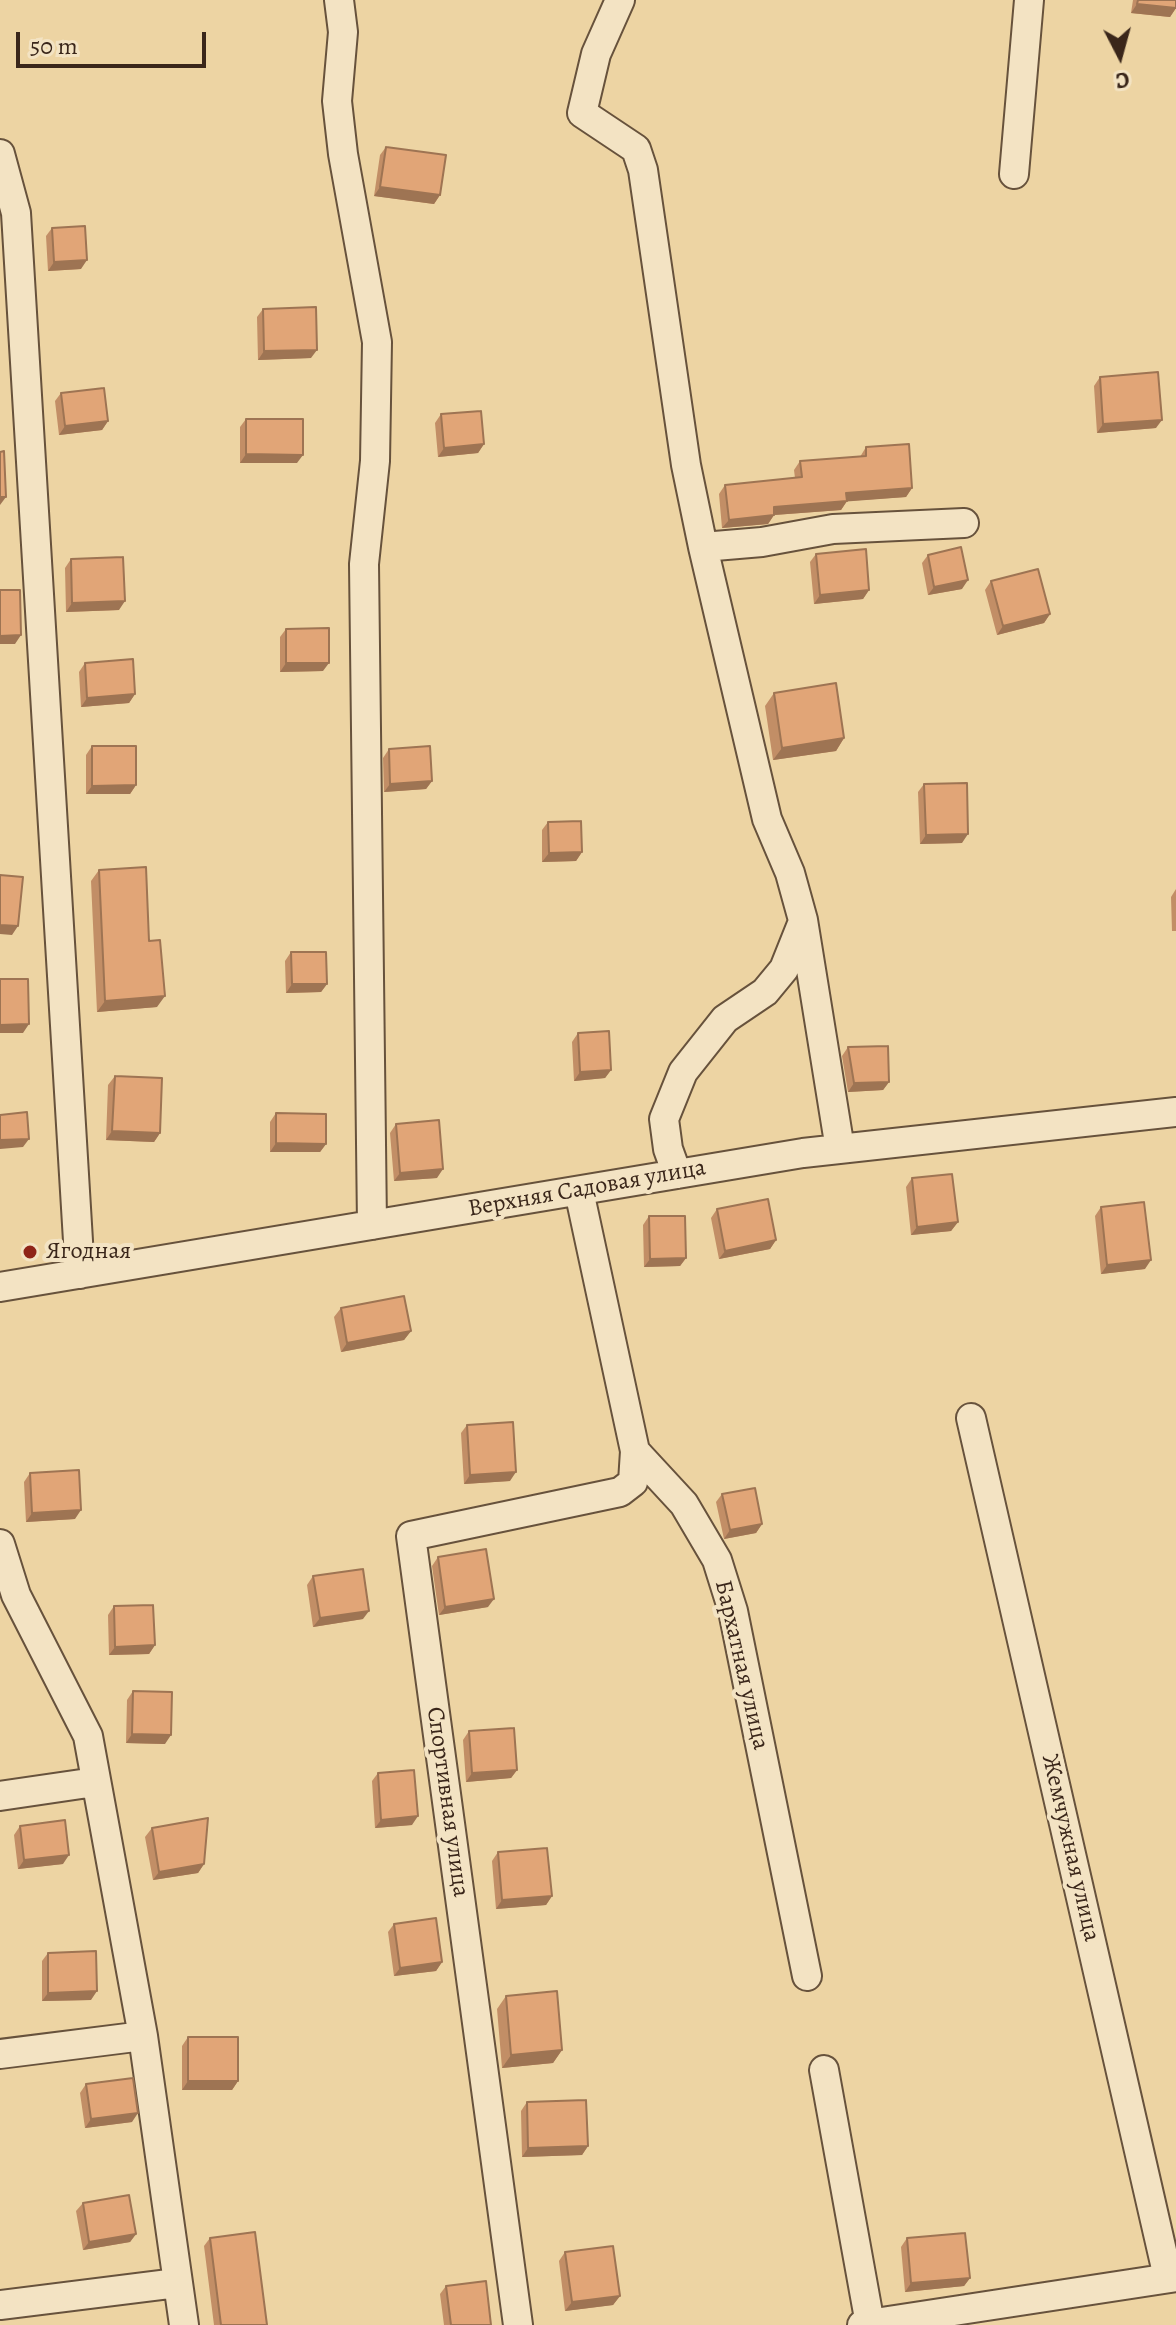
<!DOCTYPE html>
<html>
<head>
<meta charset="utf-8">
<style>
	body { margin:0 }
	#map { position:relative; width:1176px; height:2325px; overflow:hidden; background:#edd4a3; font-family:Alegreya,serif }
	canvas { display:block }
	.north { position:absolute; left:1080px; top:16px; width:80px; height:80px; -webkit-text-stroke:6px #f3e3c3; paint-order:stroke; rotate:174deg; font-size:22px; font-weight:700; line-height:32px; text-align:center; color:#3a261a }
	.north::after { content:''; display:block; margin:auto; width:28px; height:36px; background:#3a261a; clip-path:polygon(50% 0,100% 100%,50% 72%,0 100%) }
	.scale { position:absolute; left:16px; top:32px; width:190px; height:36px; box-sizing:border-box; border:4px solid #3a261a; border-top:0; padding-left:10px; font-size:24px; line-height:28px; white-space:nowrap; color:#3a261a; -webkit-text-stroke:6px #f3e3c3; paint-order:stroke }
</style>
</head>
<body>
<div id="map">
<canvas width="1176" height="2325"></canvas>
<div class="north">С</div>
<div class="scale">50 m</div>
</div>
<script>
const g = document.querySelector('canvas').getContext('2d');
g.lineJoin = 'round';
function shape(rows) {
  const path = new Path2D();
  for (const r of rows) {
    path.moveTo(r[0], r[1]);
    for (let i = 2; i < r.length; i += 2) path.lineTo(r[i], r[i + 1]);
  }
  return path;
}
function stroke(path, color, width, dash) {
  g.strokeStyle = color;
  g.lineWidth = width;
  g.lineCap = dash ? 'butt' : 'round';
  g.setLineDash(dash || []);
  g.stroke(path);
}
function fillPath(path, color) {
  g.fillStyle = color;
  g.fill(path, 'evenodd');
}
function write(font, color, halo, rows, align = 'center') {
  g.font = font + ' Alegreya,serif';
  g.lineWidth = 8;
  g.setLineDash([]);
  g.textBaseline = 'middle';
  g.strokeStyle = halo;
  g.fillStyle = color;
  for (const [text, x, y, turn = 0] of rows) {
    g.save();
    g.translate(x, y);
    g.rotate((+turn || 0) * Math.PI / 180);
    g.textAlign = isNaN(turn) ? turn : align;
    if (halo) g.strokeText(text, 0, 0);
    g.fillText(text, 0, 0);
    g.restore();
  }
}
const minor = shape([
	[339,0,343,32,337,101,343,154,377,342,375,461,364,564,372,1225],
	[620,0,596,54,582,113,636,149,643,170,686,465,703,547],
	[0,154,16,213,80,1274],
	[1014,174,1029,0],
	[840,1149,803,920,790,873,767,819,703,547,762,542,833,529,964,523],
	[677,1174,668,1149,664,1119,683,1072,725,1019,765,992,784,969,802,924],
	[579,1191,635,1451,684,1504,717,1560,733,1611,807,1976],
	[0,1287,803,1153,1176,1112],
	[971,1418,1168,2277],
	[0,1544,16,1595,88,1736,143,2036,184,2325],
	[0,1796,95,1782],
	[0,2054,143,2036],
	[824,2070,870,2324],
	[0,2305,177,2283],
	[518,2325,411,1536,620,1492,633,1482,635,1451],
	[862,2325,1176,2277]
]);
const wall = shape([
	[1133,0,1176,0,1176,8,1170,17,1131,13],
	[386,147,440,195,434,204,374,196,380,155],
	[52,228,81,269,48,271,46,236],
	[263,309,311,358,258,360,257,317],
	[1100,377,1156,428,1097,433,1094,386],
	[61,393,108,421,102,430,59,435,55,401],
	[441,414,484,444,478,453,438,457,435,423],
	[246,419,297,463,240,463,240,427],
	[866,447,912,488,906,497,847,501,841,510,774,515,768,524,722,528,719,494,725,485,795,478,794,470,800,461,860,457],
	[816,554,869,590,863,599,814,604,810,562],
	[928,555,962,589,928,595,922,563],
	[71,559,119,610,66,612,65,568],
	[991,581,1050,614,1044,623,997,635,985,590],
	[286,629,323,671,280,672,280,637],
	[85,663,135,694,129,703,81,707,79,672],
	[774,693,844,738,836,751,773,760,765,706],
	[92,746,136,785,130,794,86,794,86,755],
	[389,749,432,781,426,789,384,792,383,758],
	[924,784,962,843,920,844,918,792],
	[548,822,582,852,576,861,542,862,542,830],
	[99,870,149,941,157,1007,97,1012,91,881],
	[1176,889,1176,931,1172,931,1171,897],
	[291,952,327,984,321,992,286,993,285,961],
	[578,1033,611,1070,605,1078,574,1081,572,1042],
	[848,1047,889,1082,883,1090,848,1092,842,1056],
	[115,1076,160,1133,154,1142,106,1140,108,1085],
	[276,1113,326,1144,320,1152,270,1152,270,1122],
	[396,1124,437,1178,394,1181,390,1133],
	[912,1178,958,1222,951,1231,911,1235,906,1187],
	[1101,1207,1145,1269,1101,1274,1095,1216],
	[717,1209,776,1240,770,1249,719,1259,711,1218],
	[649,1216,686,1258,680,1266,644,1267,643,1225],
	[341,1308,411,1331,404,1340,341,1352,334,1317],
	[467,1425,510,1481,464,1484,461,1433],
	[30,1473,75,1519,26,1522,24,1482],
	[722,1494,762,1524,756,1533,724,1539,716,1502],
	[438,1557,488,1607,439,1615,432,1566],
	[313,1576,363,1619,313,1627,307,1585],
	[114,1606,155,1645,149,1654,109,1655,108,1615],
	[133,1691,165,1744,126,1743,127,1700],
	[469,1731,517,1770,511,1778,466,1782,463,1740],
	[378,1773,412,1825,375,1828,372,1781],
	[20,1826,63,1864,18,1869,14,1835],
	[152,1828,204,1864,198,1873,153,1880,145,1837],
	[498,1852,552,1896,546,1905,496,1909,492,1861],
	[394,1924,442,1962,436,1971,394,1976,388,1932],
	[48,1953,91,2000,42,2001,42,1961],
	[506,1996,562,2050,553,2063,502,2068,497,2009],
	[188,2037,238,2081,232,2090,182,2090,182,2046],
	[86,2084,132,2122,85,2128,80,2093],
	[527,2102,588,2146,582,2155,522,2157,521,2111],
	[83,2203,136,2234,130,2242,83,2250,76,2211],
	[210,2238,267,2325,214,2325,204,2246],
	[907,2238,970,2278,964,2286,905,2292,901,2247],
	[565,2252,620,2296,613,2305,565,2311,559,2261],
	[446,2286,491,2325,444,2325,440,2294]
]);
const shadedWall = shape([
	[1137,4,1176,8,1170,17,1131,13],
	[380,187,440,195,434,204,374,196],
	[87,260,81,269,48,271,54,262],
	[317,350,311,358,258,360,264,351],
	[1162,420,1156,428,1097,433,1103,424],
	[108,421,102,430,59,435,65,426],
	[484,444,478,453,438,457,444,448],
	[246,454,303,455,297,463,240,463],
	[912,488,906,497,840,502,846,493],
	[0,497,6,497,0,505],
	[847,501,841,510,774,515,768,524,722,528,729,520,774,507],
	[968,580,962,589,928,595,934,587],
	[869,590,863,599,814,604,820,595],
	[125,601,119,610,66,612,72,603],
	[1050,614,1044,623,997,635,1003,626],
	[21,635,15,644,0,644,0,636],
	[286,663,329,663,323,671,280,672],
	[135,694,129,703,81,707,87,698],
	[844,738,836,751,773,760,782,748],
	[432,781,426,789,384,792,390,784],
	[136,785,130,794,86,794,92,786],
	[968,834,962,843,920,844,926,835],
	[582,852,576,861,542,862,549,853],
	[0,925,18,926,12,935,0,934],
	[292,984,327,984,321,992,286,993],
	[165,996,157,1007,97,1012,105,1001],
	[29,1024,23,1033,0,1033,0,1025],
	[611,1070,605,1078,574,1081,580,1072],
	[889,1082,883,1090,848,1092,854,1083],
	[112,1131,160,1133,154,1142,106,1140],
	[29,1139,23,1147,0,1149,0,1140],
	[276,1143,326,1144,320,1152,270,1152],
	[443,1169,437,1178,394,1181,400,1173],
	[958,1222,951,1231,911,1235,917,1227],
	[776,1240,770,1249,719,1259,725,1251],
	[686,1258,680,1266,644,1267,650,1259],
	[1151,1260,1145,1269,1101,1274,1107,1265],
	[411,1331,404,1340,341,1352,347,1343],
	[516,1472,510,1481,464,1484,470,1475],
	[81,1510,75,1519,26,1522,32,1513],
	[762,1524,756,1533,724,1539,730,1530],
	[494,1599,488,1607,439,1615,445,1607],
	[369,1611,363,1619,313,1627,320,1618],
	[155,1645,149,1654,109,1655,115,1647],
	[132,1734,171,1735,165,1744,126,1743],
	[517,1770,511,1778,466,1782,472,1773],
	[418,1816,412,1825,375,1828,381,1820],
	[69,1855,63,1864,18,1869,24,1860],
	[204,1864,198,1873,153,1880,159,1872],
	[552,1896,546,1905,496,1909,502,1900],
	[442,1962,436,1971,394,1976,400,1968],
	[97,1991,91,2000,42,2001,48,1993],
	[562,2050,553,2063,502,2068,511,2055],
	[188,2081,238,2081,232,2090,182,2090],
	[138,2113,132,2122,85,2128,91,2119],
	[588,2146,582,2155,522,2157,528,2148],
	[136,2234,130,2242,83,2250,89,2242],
	[970,2278,964,2286,905,2292,911,2283],
	[620,2296,613,2305,565,2311,572,2302]
]);
const building = shape([
	[1138,0,1176,0,1176,8,1137,4,1138,0],
	[386,147,446,155,440,195,380,187,386,147],
	[85,226,87,260,54,262,52,228,85,226],
	[316,307,317,350,264,351,263,309,316,307],
	[1158,372,1162,420,1103,424,1100,377,1158,372],
	[104,388,108,421,65,426,61,393,104,388],
	[481,411,484,444,444,448,441,414,481,411],
	[246,419,303,419,303,455,246,454,246,419],
	[909,444,912,488,846,493,847,501,774,507,774,515,729,520,725,485,802,477,800,461,866,456,866,447,909,444],
	[4,451,6,497,0,497,0,452,4,451],
	[961,547,968,580,934,587,928,555,961,547],
	[866,549,869,590,820,595,816,554,866,549],
	[123,557,125,601,72,603,71,559,123,557],
	[1038,569,1050,614,1003,626,991,581,1038,569],
	[0,590,20,590,21,635,0,636,0,590],
	[329,628,329,663,286,663,286,629,329,628],
	[133,659,135,694,87,698,85,663,133,659],
	[836,683,844,738,782,748,774,693,836,683],
	[92,746,136,746,136,785,92,786,92,746],
	[430,746,432,781,390,784,389,749,430,746],
	[967,783,968,834,926,835,924,784,967,783],
	[581,821,582,852,549,853,548,822,581,821],
	[146,867,149,941,160,940,165,996,105,1001,99,870,146,867],
	[0,875,23,877,18,926,0,925,0,875],
	[291,952,326,952,327,984,292,984,291,952],
	[0,979,28,979,29,1024,0,1025,0,979],
	[609,1031,611,1070,580,1072,578,1033,609,1031],
	[888,1046,889,1082,854,1083,848,1047,888,1046],
	[115,1076,162,1078,160,1133,112,1131,115,1076],
	[27,1112,29,1139,0,1140,0,1115,27,1112],
	[276,1113,326,1114,326,1144,276,1143,276,1113],
	[439,1120,443,1169,400,1173,396,1124,439,1120],
	[952,1174,958,1222,917,1227,912,1178,952,1174],
	[768,1199,776,1240,725,1251,717,1209,768,1199],
	[1144,1202,1151,1260,1107,1265,1101,1207,1144,1202],
	[649,1216,685,1216,686,1258,650,1259,649,1216],
	[404,1296,411,1331,347,1343,341,1308,404,1296],
	[513,1422,516,1472,470,1475,467,1425,513,1422],
	[79,1470,81,1510,32,1513,30,1473,79,1470],
	[755,1488,762,1524,730,1530,722,1494,755,1488],
	[486,1549,494,1599,445,1607,438,1557,486,1549],
	[363,1569,369,1611,320,1618,313,1576,363,1569],
	[153,1605,155,1645,115,1647,114,1606,153,1605],
	[133,1691,172,1692,171,1735,132,1734,133,1691],
	[514,1728,517,1770,472,1773,469,1731,514,1728],
	[414,1770,418,1816,381,1820,378,1773,414,1770],
	[208,1818,204,1864,159,1872,152,1828,208,1818],
	[65,1820,69,1855,24,1860,20,1826,65,1820],
	[547,1848,552,1896,502,1900,498,1852,547,1848],
	[436,1918,442,1962,400,1968,394,1924,436,1918],
	[96,1951,97,1991,48,1993,48,1953,96,1951],
	[557,1991,562,2050,511,2055,506,1996,557,1991],
	[188,2037,238,2037,238,2081,188,2081,188,2037],
	[133,2078,138,2113,91,2119,86,2084,133,2078],
	[586,2100,588,2146,528,2148,527,2102,586,2100],
	[129,2195,136,2234,89,2242,83,2203,129,2195],
	[255,2232,267,2325,221,2325,210,2238,255,2232],
	[965,2233,970,2278,911,2283,907,2238,965,2233],
	[613,2246,620,2296,572,2302,565,2252,613,2246],
	[486,2281,491,2325,451,2325,446,2286,486,2281]
]);
const markers = [
	[30,1252,8,"#8f2418"]
];
const streetNames = [
	["Верхняя Садовая улица",587,1189,-10],
	["Бархатная улица",741,1665,77],
	["Спортивная улица",447,1802,82],
	["Жемчужная улица",1070,1848,77]
];
const poiNames = [
	["Ягодная",46,1252]
];
stroke(minor, '#67523c', 32);
stroke(minor, '#f3e3c3', 28);
fillPath(wall, '#c28e66');
fillPath(shadedWall, '#9e7453');
fillPath(building, '#e1a577');
stroke(building, '#9e7453', 2);
for (const [x, y, r, color] of markers) {
  const dot = new Path2D();
  dot.arc(x, y, r, 0, 2 * Math.PI);
  g.fillStyle = color;
  g.fill(dot);
  stroke(dot, '#f3e3c3', 3);
}
write('24px', '#3a261a', '#f3e3c3', streetNames);
write('24px', '#3a261a', '#f3e3c3', poiNames, 'left');
</script>
</body>
</html>
